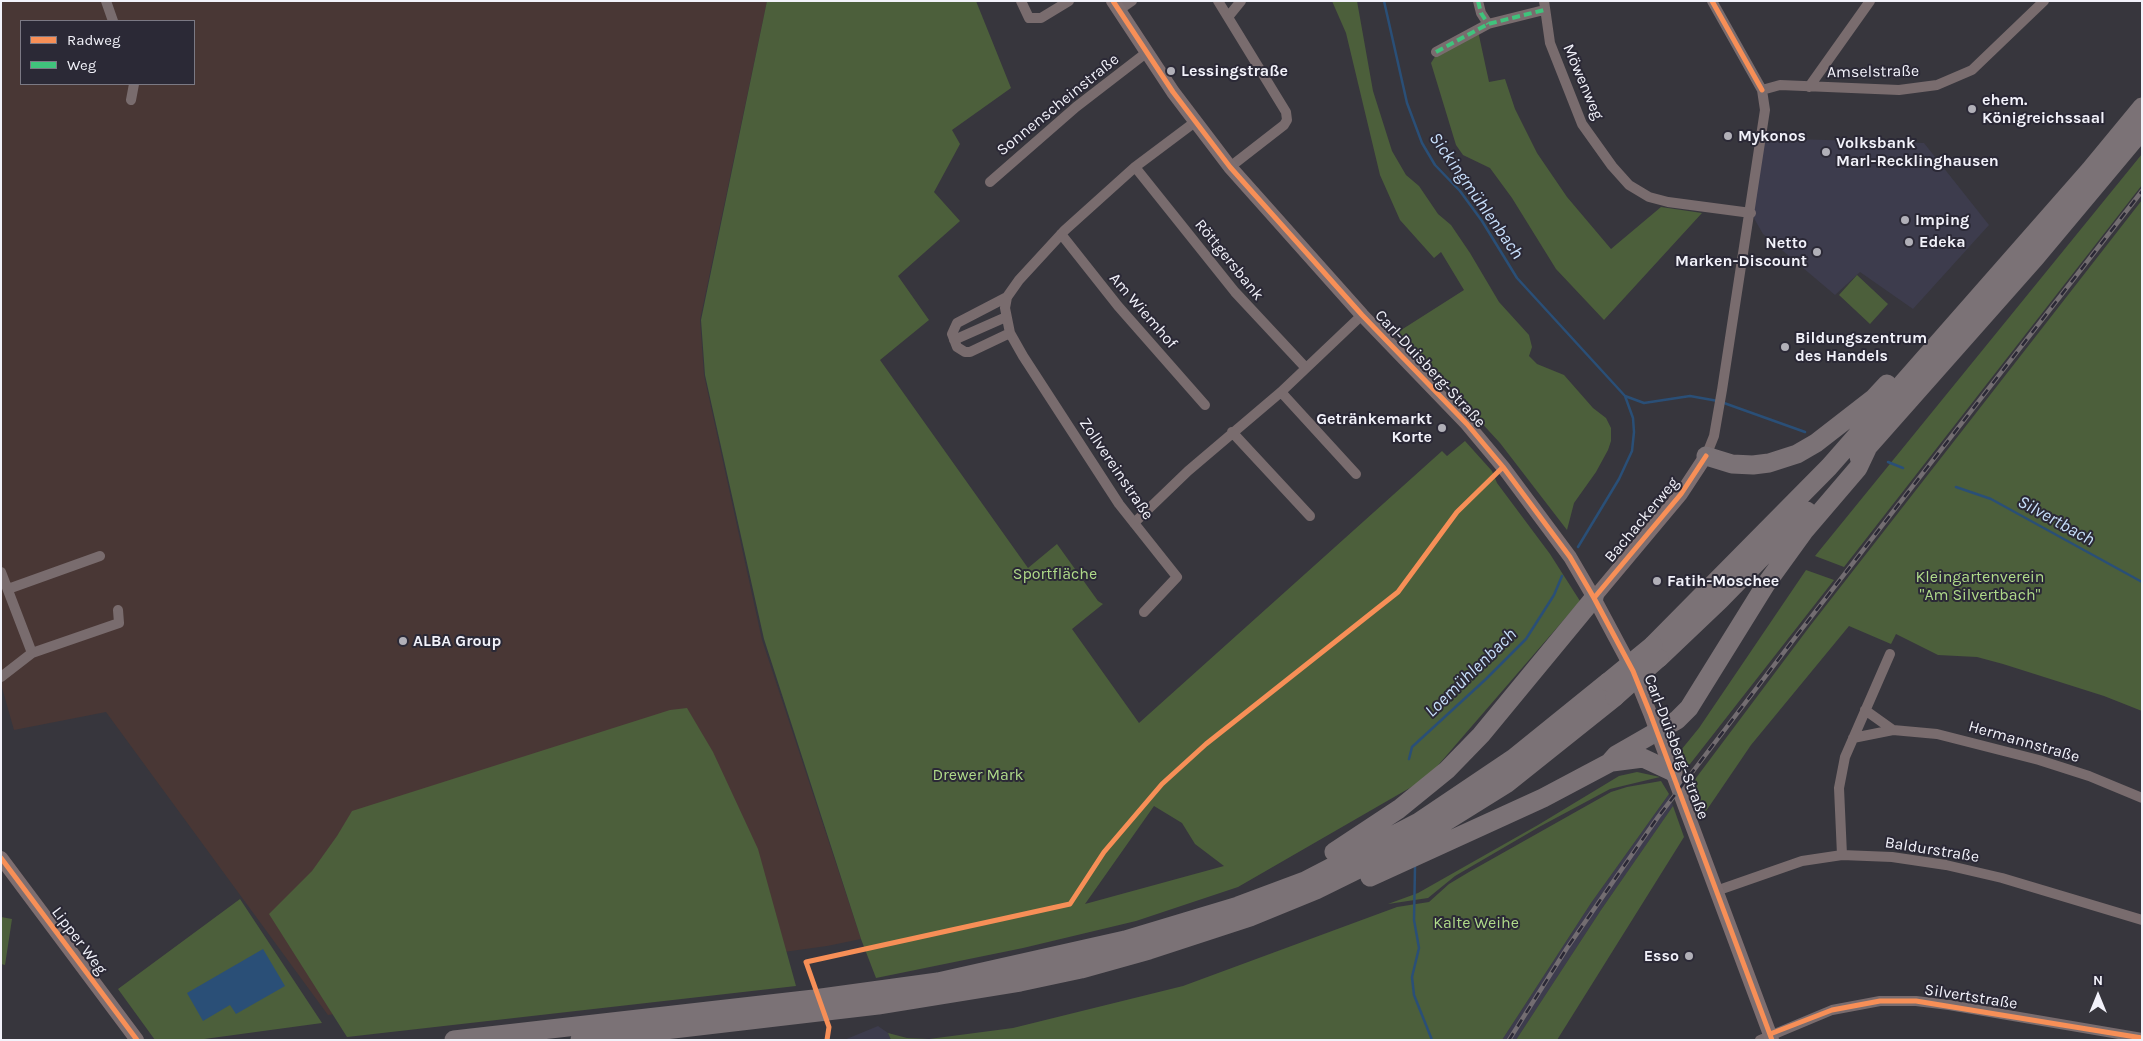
<!DOCTYPE html>
<html>
<head>
<meta charset="utf-8">
<style>
	body { margin:0 }
	#map { position:relative; width:2143px; height:1041px; overflow:hidden; background:#37363d; font-family:Karla,sans-serif }
	canvas { display:block }
	.frame { position:absolute; inset:0; border:2px solid #f2f2fa; pointer-events:none }
	.legend { position:absolute; left:20px; top:20px; width:175px; height:65px; box-sizing:border-box; background:#2b2936; border:1px solid #7b7984; margin:0; padding:6px 9px; list-style:none; font-size:15px; color:#f2f2fa }
	.legend li { display:flex; align-items:center; gap:10px; height:25px }
	.legend b { width:25px; border:1px solid #7b7984 }
	.north { position:absolute; left:2073px; top:971px; width:50px; height:50px; -webkit-text-stroke:4px #2b2936; paint-order:stroke; rotate:0deg; font-size:14px; font-weight:700; line-height:20px; text-align:center; color:#f2f2fa }
	.north::after { content:''; display:block; margin:auto; width:18px; height:22px; background:#f2f2fa; clip-path:polygon(50% 0,100% 100%,50% 72%,0 100%) }
</style>
</head>
<body>
<div id="map">
<canvas width="2143" height="1041"></canvas>
<div class="frame"></div>
<ul class="legend">
<li><b style="height:6px;background:#f78f57"></b>Radweg</li>
<li><b style="height:6px;background:#40c37c"></b>Weg</li>
</ul>
<div class="north">N</div>
</div>
<script>
const g = document.querySelector('canvas').getContext('2d');
g.lineJoin = 'round';
function fillPath(path, color) {
  g.fillStyle = color;
  g.fill(path, 'evenodd');
}
function shape(rows) {
  const path = new Path2D();
  for (const r of rows) {
    path.moveTo(r[0], r[1]);
    for (let i = 2; i < r.length; i += 2) path.lineTo(r[i], r[i + 1]);
  }
  return path;
}
function stroke(path, color, width, dash) {
  g.strokeStyle = color;
  g.lineWidth = width;
  g.lineCap = dash ? 'butt' : 'round';
  g.setLineDash(dash || []);
  g.stroke(path);
}
function write(font, color, halo, rows, align = 'center') {
  g.font = font + ' Karla,sans-serif';
  g.lineWidth = 4;
  g.setLineDash([]);
  g.textBaseline = 'middle';
  g.strokeStyle = halo;
  g.fillStyle = color;
  for (const [text, x, y, turn = 0] of rows) {
    g.save();
    g.translate(x, y);
    g.rotate((+turn || 0) * Math.PI / 180);
    g.textAlign = isNaN(turn) ? turn : align;
    if (halo) g.strokeText(text, 0, 0);
    g.fillText(text, 0, 0);
    g.restore();
  }
}
const built = shape([
	[1762,138,1924,143,1989,225,1913,309,1860,272,1835,295,1763,234,1751,213],
	[1669,794,1673,806,1601,910,1516,1040,1502,1040,1591,903],
	[878,1026,888,1033,891,1040,844,1040]
]);
const industrial = shape([
	[1,1,767,1,700,320,704,375,762,640,861,939,827,946,328,1015,106,712,14,730,1,684],
	[21,21,194,21,194,84,21,84]
]);
const green = shape([
	[767,1,976,1,1011,88,952,130,960,144,934,192,960,221,898,276,929,320,880,360,1028,568,1057,544,1098,601,1103,604,1072,629,1139,723,1442,451,1447,456,1465,441,1492,471,1497,483,1550,554,1580,601,1427,778,1238,887,1136,921,1023,948,876,978,861,939,764,639,705,375,701,320],
	[1154,806,1182,823,1195,844,1224,866,1085,904],
	[1332,1,1357,1,1373,91,1392,151,1406,175,1419,186,1438,214,1451,225,1470,253,1499,302,1529,335,1532,347,1529,356,1537,364,1564,375,1593,408,1606,418,1611,428,1611,441,1608,450,1596,472,1574,503,1567,530,1500,443,1398,332,1464,290,1441,252,1434,258,1400,220,1380,175,1346,33],
	[1478,31,1489,82,1505,79,1515,109,1537,153,1567,197,1611,249,1661,207,1702,213,1604,320,1556,269,1512,198,1490,168,1463,155,1456,145,1431,63,1436,55],
	[2142,154,2142,185,1844,567,1815,556],
	[2142,200,2142,711,2104,696,2003,664,1977,657,1938,655,1896,634,1891,644,1849,626,1751,745,1702,817,1690,786,1810,626],
	[1857,275,1888,304,1870,324,1839,295],
	[1806,570,1834,580,1683,773,1677,755,1699,728],
	[687,708,713,752,758,849,796,986,347,1037,269,914,312,871,337,836,352,811,670,710],
	[1637,772,1660,777,1610,789,1539,827,1455,876,1428,898,1388,904,1418,893,1538,825,1619,776],
	[1661,781,1669,794,1591,903,1502,1040,891,1040,888,1033,907,1038,929,1039,1013,1028,1183,986,1397,907,1429,902,1449,884,1469,872,1611,792,1627,787],
	[1673,806,1684,837,1557,1040,1516,1040,1601,910],
	[240,899,322,1023,197,1040,155,1040,118,989],
	[1,917,12,919,5,965,1,964]
]);
const water = shape([
	[263,949,285,986,236,1014,230,1005,203,1021,187,993]
]);
const stream = shape([
	[1384,1,1407,103,1422,143,1435,165,1460,191,1482,221,1517,278,1625,396,1633,418,1634,432,1632,451,1619,479,1578,547],
	[1625,396,1644,403,1690,396,1718,401],
	[1724,403,1805,432],
	[1888,462,1903,468],
	[1956,487,1991,499,2142,582],
	[1409,759,1412,747,1486,679,1526,639,1554,595,1562,576],
	[1415,867,1414,920,1419,948,1412,977,1414,995,1432,1040]
]);
const street = shape([
	[106,1,113,21],
	[1021,1,1029,18,1041,18,1069,1],
	[1218,1,1286,112,1287,120,1284,125,1230,167],
	[1478,1,1481,13,1488,24],
	[1544,1,1550,43,1582,124,1612,166,1629,185,1649,197,1668,202,1751,213],
	[1119,10,1132,1],
	[1228,17,1241,1],
	[1436,52,1488,24,1544,10],
	[1809,87,1870,1],
	[1762,90,1780,85,1899,90,1937,85,1972,70,2044,1],
	[131,100,134,84],
	[1135,167,1235,292,1305,367],
	[990,182,1076,107,1146,53],
	[1061,234,1118,306,1205,405],
	[1007,297,957,323,952,334,957,347,965,352,970,352,1010,333],
	[954,340,1006,317],
	[1281,392,1356,474],
	[1232,432,1310,516],
	[1706,456,1714,436,1722,390,1765,110,1762,90,1712,1],
	[1134,523,1188,471,1281,392,1362,315],
	[1,572,32,653],
	[8,589,100,556],
	[1144,612,1177,577,1119,504,1023,356,1010,333,1005,308,1007,297,1019,280,1065,230,1135,167,1195,122],
	[1,677,32,653,119,623,118,610],
	[1865,710,1893,730],
	[1853,738,1893,730,1937,734,2039,760,2089,776,2142,798],
	[1842,855,1839,788,1845,757,1890,654],
	[1716,891,1802,861,1842,855,1892,857,1946,865,2002,878,2142,920],
	[1760,1040,1832,1010,1880,1001,1916,1001,1949,1005,2142,1038]
]);
const secondary = shape([
	[1113,1,1173,92,1230,167,1362,315,1467,424,1503,467,1570,557,1594,598,1633,671,1650,713,1772,1040],
	[1594,598,1681,494,1706,456],
	[1,858,137,1040]
]);
const highway = shape([
	[1706,456,1732,464,1753,465,1769,463,1797,454,1816,443,1874,398,1887,384],
	[1859,457,2036,257,2142,130],
	[1653,645,1829,467,2090,170,2142,107],
	[1659,658,1720,600,1807,511],
	[1612,762,1643,758,1673,772],
	[1334,852,1399,809,1447,770,1481,735,1594,598],
	[1370,877,1543,798,1609,763,1616,755,1677,720,1689,708,1766,584,1805,530,1858,468,1867,449],
	[454,1040,814,999,938,982,1125,940,1238,906,1305,881,1419,822,1514,758,1608,682],
	[580,1040,878,1005,1020,982,1081,969,1149,950,1250,917,1316,890,1381,858,1445,822,1506,784,1615,697]
]);
const rail = shape([
	[1509,1040,1567,948,1658,817,1794,639,2142,191]
]);
const highwayBridge = shape([
	[1608,682,1653,645],
	[1615,697,1659,658]
]);
const quiet = shape([
	[1478,1,1481,13,1488,24],
	[1436,52,1488,24,1544,10]
]);
const cycleway = shape([
	[1113,1,1173,92,1230,167,1362,315,1467,424,1503,467,1570,557,1594,598,1633,671,1650,713,1772,1040],
	[1712,1,1762,90],
	[1594,598,1681,494,1706,456],
	[1,858,137,1040],
	[1770,1034,1832,1010,1880,1001,1916,1001,2142,1038],
	[827,1040,829,1027,806,962,1070,904,1104,852,1162,784,1206,744,1398,592,1457,512,1503,467]
]);
const markers = [
	[1171,71,5,"#b1b0b8"],
	[1972,109,5,"#b1b0b8"],
	[1728,136,5,"#b1b0b8"],
	[1826,152,5,"#b1b0b8"],
	[1905,220,5,"#b1b0b8"],
	[1909,242,5,"#b1b0b8"],
	[1817,252,5,"#b1b0b8"],
	[1785,347,5,"#b1b0b8"],
	[1442,428,5,"#b1b0b8"],
	[1657,581,5,"#b1b0b8"],
	[403,641,5,"#b1b0b8"],
	[1689,956,5,"#b1b0b8"]
];
const poiNames = [
	["Lessingstraße",1181,71],
	["ehem.",1982,100],
	["Königreichssaal",1982,118],
	["Mykonos",1738,136],
	["Volksbank",1836,143],
	["Marl-Recklinghausen",1836,161],
	["Imping",1915,220],
	["Edeka",1919,242],
	["Netto",1807,243,"right"],
	["Marken-Discount",1807,261,"right"],
	["Bildungszentrum",1795,338],
	["des Handels",1795,356],
	["Getränkemarkt",1432,419,"right"],
	["Korte",1432,437,"right"],
	["Fatih-Moschee",1667,581],
	["ALBA Group",413,641],
	["Esso",1679,956,"right"]
];
const streetNames = [
	["Amselstraße",1873,72,-1],
	["Möwenweg",1583,82,67],
	["Sonnenscheinstraße",1058,105,-39],
	["Röttgersbank",1229,260,51],
	["Am Wiemhof",1143,311,49],
	["Carl-Duisberg-Straße",1430,369,47],
	["Zollvereinstraße",1116,469,56],
	["Bachackerweg",1642,520,-50],
	["Hermannstraße",2024,742,16],
	["Carl-Duisberg-Straße",1676,747,69],
	["Baldurstraße",1932,850,9],
	["Lipper Weg",79,941,53],
	["Silvertstraße",1971,997,9]
];
const parkNames = [
	["Sportfläche",1055,574],
	["Kleingartenverein",1980,577],
	["\"Am Silvertbach\"",1980,595],
	["Drewer Mark",978,775],
	["Kalte Weihe",1476,923]
];
const waterNames = [
	["Sickingmühlenbach",1476,196,55],
	["Silvertbach",2056,521,29],
	["Loemühlenbach",1471,673,-44]
];
fillPath(built, '#3d3c4d');
fillPath(industrial, '#493735');
fillPath(green, '#4c5f3b');
fillPath(water, '#2a4f77');
stroke(stream, '#2a4f77', 2.5);
stroke(street, '#796c6e', 10);
stroke(secondary, '#7d6e70', 14);
stroke(highway, '#7b7276', 19);
stroke(rail, '#736d71', 4.5);
stroke(rail, '#2b2936', 2.5, [8]);
stroke(highwayBridge, '#7b7276', 19);
stroke(quiet, '#40c37c', 4, [8, 4]);
stroke(cycleway, '#f78f57', 5);
for (const [x, y, r, color] of markers) {
  const dot = new Path2D();
  dot.arc(x, y, r, 0, 2 * Math.PI);
  g.fillStyle = color;
  g.fill(dot);
  stroke(dot, '#2b2936', 2);
}
write('bold 16px', '#f2f2fa', '#2b2936', poiNames, 'left');
write('16px', '#f2f2fa', '#2b2936', streetNames);
write('16px', '#afda89', '#2b2936', parkNames);
write('italic 18px', '#c7dffb', '#2b2936', waterNames);
</script>
</body>
</html>
